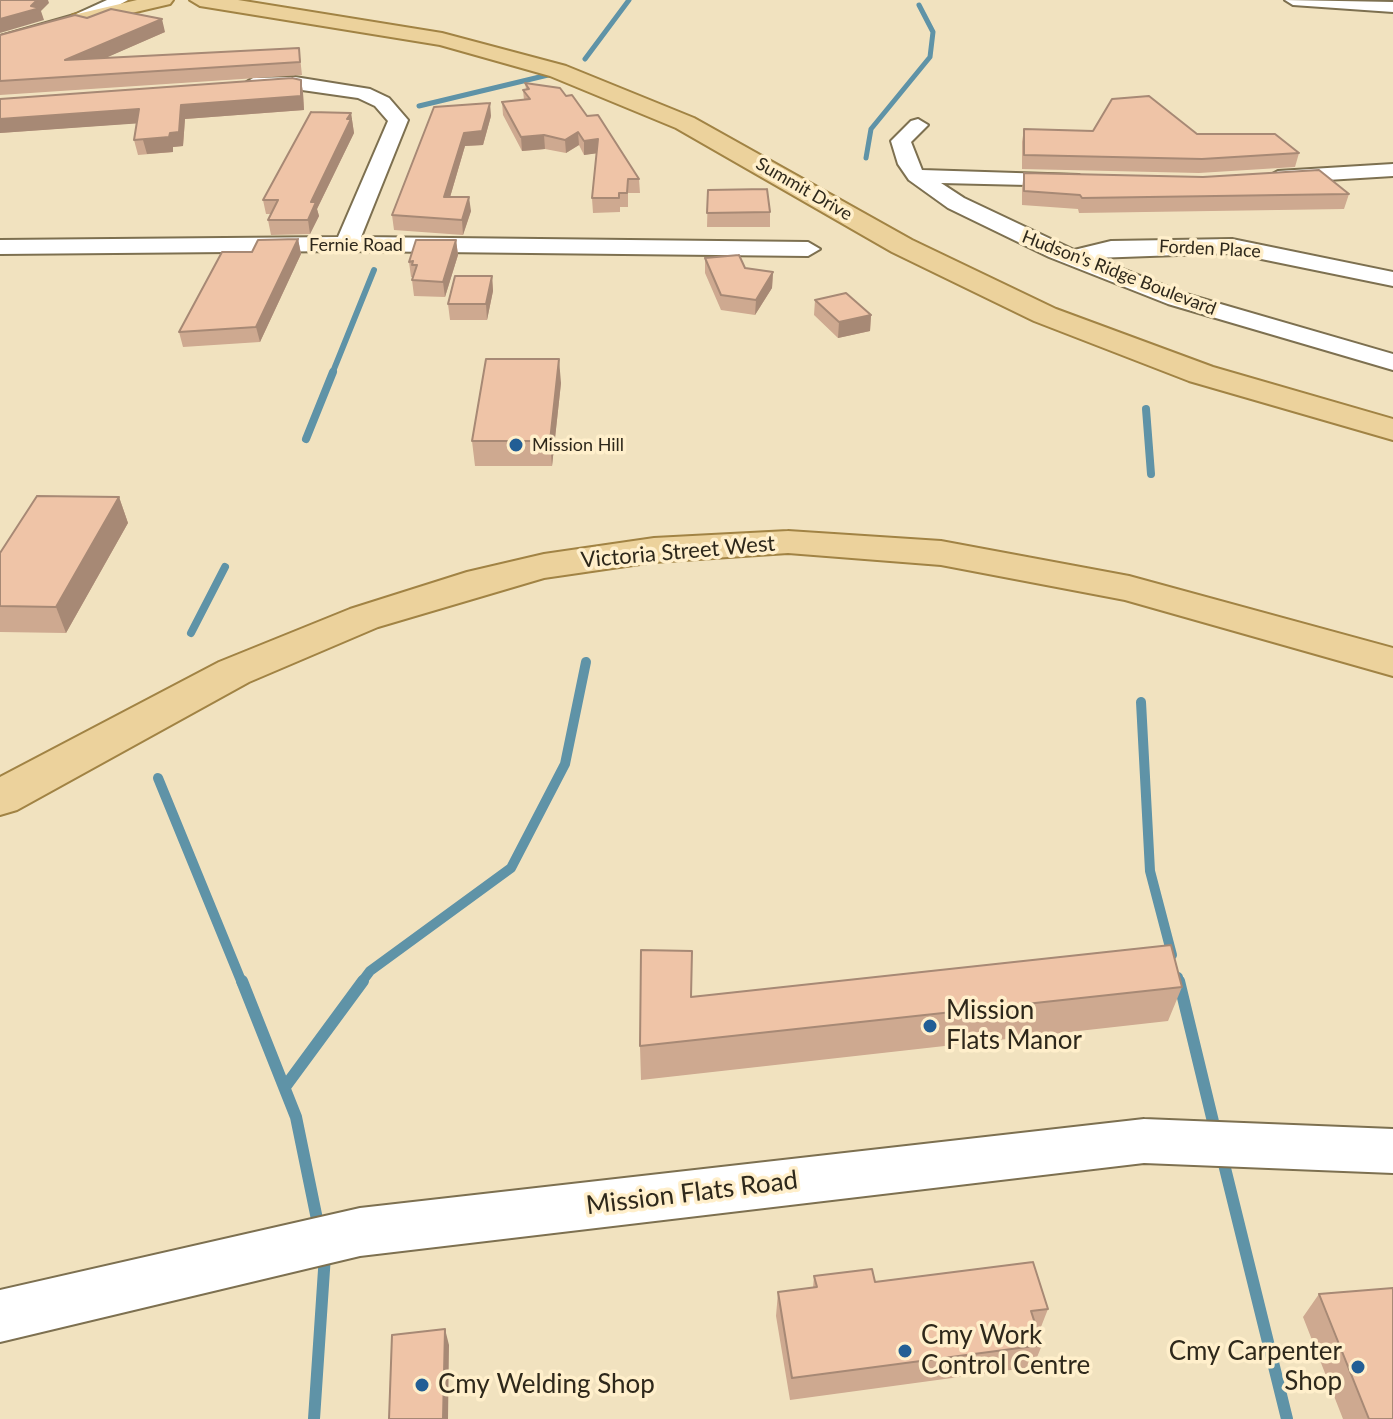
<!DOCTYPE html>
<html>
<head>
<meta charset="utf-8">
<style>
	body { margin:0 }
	canvas { display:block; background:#f1e2bf }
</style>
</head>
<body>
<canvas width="1393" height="1419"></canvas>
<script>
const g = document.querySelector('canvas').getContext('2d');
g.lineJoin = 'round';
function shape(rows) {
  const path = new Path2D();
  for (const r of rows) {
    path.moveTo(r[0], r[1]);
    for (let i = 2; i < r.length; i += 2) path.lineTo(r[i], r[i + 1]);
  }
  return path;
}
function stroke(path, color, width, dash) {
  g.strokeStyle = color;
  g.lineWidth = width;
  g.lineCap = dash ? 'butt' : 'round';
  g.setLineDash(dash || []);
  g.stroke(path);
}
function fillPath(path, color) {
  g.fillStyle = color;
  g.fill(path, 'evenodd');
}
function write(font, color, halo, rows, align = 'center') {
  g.font = font + ' Lato,sans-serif';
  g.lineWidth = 7;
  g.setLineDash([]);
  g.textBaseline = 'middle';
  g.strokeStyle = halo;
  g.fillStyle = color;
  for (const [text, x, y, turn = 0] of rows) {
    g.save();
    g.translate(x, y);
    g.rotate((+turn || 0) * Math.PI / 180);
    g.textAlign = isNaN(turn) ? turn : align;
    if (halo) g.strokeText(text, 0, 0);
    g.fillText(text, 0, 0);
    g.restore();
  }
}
const streamFar4 = shape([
	[585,59,629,0],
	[419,106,548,75],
	[866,158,871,129,930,57,933,32,919,5]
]);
const streamFar3 = shape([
	[332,374,374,270]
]);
const streamFar2 = shape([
	[1146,409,1151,474],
	[306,439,333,372],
	[191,633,225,567]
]);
const streamFar1 = shape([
	[1141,702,1150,871,1172,955],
	[158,778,242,983],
	[1178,977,1179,983],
	[361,983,370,971,511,868,565,764,586,662]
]);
const stream = shape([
	[242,981,296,1117,319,1229],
	[1179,981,1216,1134],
	[285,1087,363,981],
	[1222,1156,1287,1419],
	[314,1419,325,1255]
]);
const minor = shape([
	[107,0,128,0,86,23,0,46,0,36,74,15,107,0],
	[1285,0,1393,2,1393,12,1293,5,1285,0],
	[295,77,370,89,389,98,408,120,361,237,808,242,820,249,808,256,346,251,0,254,0,240,338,237,388,121,375,106,358,98,295,89,253,90,244,84,253,78,295,77],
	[918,119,928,125,911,142,922,170,1079,175,1082,180,1079,185,1071,186,941,183,964,198,1074,250,1111,241,1232,239,1393,272,1393,286,1232,253,1095,258,1186,294,1393,354,1393,370,1168,304,1049,257,948,208,909,180,898,164,891,141,911,121,918,119],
	[1393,164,1393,176,1278,183,1267,177,1278,171,1393,164],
	[1144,1119,1393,1129,1393,1173,1144,1163,360,1256,0,1342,0,1290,360,1208,1144,1119]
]);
const major = shape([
	[137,0,173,0,170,4,80,25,70,19,73,15,137,0],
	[190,0,238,0,442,33,566,66,694,118,912,240,1056,309,1213,367,1393,419,1393,440,1189,381,1034,321,892,252,676,128,550,76,440,45,200,6,190,0],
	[788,531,941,541,1129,576,1393,648,1393,676,1125,600,941,565,788,553,654,562,544,578,378,627,249,682,17,810,0,815,0,777,219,662,350,609,467,572,544,554,654,538,788,531]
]);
const wall = shape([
	[165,32,105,58,299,48,302,75,0,95,0,35],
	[301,80,303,93,304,110,185,119,183,146,173,147,173,152,138,155,134,140,137,123,0,133,0,99],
	[525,83,566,96,587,116,639,179,640,193,628,193,628,207,620,207,620,212,593,213,592,198,597,153,584,155,579,145,566,153,545,149,522,151,503,115,502,102,524,100,523,90,526,89],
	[351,113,354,133,317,209,319,216,310,234,271,235,268,220,271,214,266,214,263,200],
	[491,116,483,145,465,146,450,197,471,211,463,235,394,230,392,215],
	[1024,129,1197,134,1299,153,1295,167,1199,173,1022,169,1022,142],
	[1024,173,1349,194,1344,209,1079,213,1078,209,1022,205,1022,188],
	[708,190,770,212,770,227,707,227],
	[298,239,301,254,260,342,183,347,179,332,252,252],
	[456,240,458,255,445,297,414,296,412,280,413,277,411,277,409,262],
	[705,258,745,268,773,272,772,288,755,315,721,310,705,273],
	[492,276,493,291,487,320,450,320,448,304],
	[815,300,871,315,870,331,838,338,814,315],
	[561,383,552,466,475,466,472,441],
	[119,497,128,523,66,633,0,632,0,553],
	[1182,987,1168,1021,641,1080,640,1046,692,996],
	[814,1276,875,1282,1048,1309,1039,1332,1038,1332,1042,1345,1033,1367,790,1400,776,1316,778,1292,813,1288],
	[1319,1294,1393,1419,1343,1419,1303,1317]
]);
const shadedWall = shape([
	[37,0,48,0,49,3,41,11,44,20,0,33,0,19,31,6],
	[162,19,165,32,69,74,65,60],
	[301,80,303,93,304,110,185,119,183,146,173,147,173,152,147,154,143,140,170,133,181,105],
	[490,103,491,116,483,145,465,146,446,211,444,197,464,133],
	[139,109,143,123,0,133,0,119],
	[351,113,354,133,317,209,319,216,310,234,308,220,311,202],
	[578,132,579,145,566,153,565,140],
	[544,135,545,149,522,151,521,137],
	[598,139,599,153,584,155,584,141],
	[469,197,471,211,463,235,462,220],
	[298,239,301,254,260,342,256,327],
	[456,240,458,255,445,297,443,282],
	[773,272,772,288,755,315,756,300],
	[492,276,493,291,487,320,486,304],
	[871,315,870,331,838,338,839,322],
	[559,359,561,383,552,466,550,441],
	[119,497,128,523,66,633,56,607],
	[445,1329,449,1345,448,1419,443,1419]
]);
const building = shape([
	[0,0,37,0,31,6,40,8,0,19,0,0],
	[111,9,162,19,65,60,299,48,300,62,0,81,0,35,75,15,87,18,111,9],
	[292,78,301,80,301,96,181,105,179,132,170,133,169,137,134,140,139,109,0,119,0,99,292,78],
	[525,83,560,88,566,96,572,95,587,116,598,115,639,179,628,179,627,193,619,193,619,198,592,198,598,139,584,141,578,132,565,140,544,135,521,137,502,102,530,99,523,90,529,89,525,83],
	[1149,96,1197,134,1275,134,1299,153,1202,159,1024,155,1024,129,1093,131,1112,99,1149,96],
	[490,103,482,131,464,133,444,197,469,197,462,220,392,215,434,107,490,103],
	[311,112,351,113,347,119,351,119,311,202,316,202,308,220,268,220,278,200,263,200,311,112],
	[1319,170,1349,194,1082,198,1080,195,1024,191,1024,173,1203,177,1319,170],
	[767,189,770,212,707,213,708,190,767,189],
	[298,239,256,327,179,332,222,252,252,252,258,240,298,239],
	[416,240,456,240,443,282,412,280,417,265,412,265,413,261,409,262,416,240],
	[739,255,745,268,773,272,756,300,721,295,705,258,739,255],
	[455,276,492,276,486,304,448,304,455,276],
	[846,293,871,315,839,322,815,300,846,293],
	[486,359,559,359,550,441,472,441,486,359],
	[37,496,119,497,56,607,0,606,0,553,37,496],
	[1171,945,1182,987,640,1046,641,950,692,951,691,997,1171,945],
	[1033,1262,1048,1309,1031,1311,1042,1345,792,1378,778,1292,817,1287,814,1276,872,1269,875,1282,1033,1262],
	[1393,1288,1393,1419,1369,1419,1319,1294,1393,1288],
	[445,1329,443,1419,389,1419,392,1335,445,1329]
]);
const markers = [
	[516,445,8,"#225e95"],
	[930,1026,8,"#225e95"],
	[905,1351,8,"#225e95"],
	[1358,1367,8,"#225e95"],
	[422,1385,8,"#225e95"]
];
const farStreetnames = [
	["Summit Drive",804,189,30],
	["Fernie Road",356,245],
	["Forden Place",1210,249,3],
	["Hudson's Ridge Boulevard",1119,273,21]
];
const farPoinames = [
	["Mission Hill",532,445]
];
const streetNames = [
	["Victoria Street West",678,552,-5]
];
const nearPoinames = [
	["Mission",946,1011],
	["Flats Manor",946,1041],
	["Cmy Work",921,1336],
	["Control Centre",921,1366],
	["Cmy Carpenter",1342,1352,"right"],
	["Shop",1342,1382,"right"],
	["Cmy Welding Shop",438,1385]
];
const nearStreetnames = [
	["Mission Flats Road",692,1193,-7]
];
stroke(streamFar4, '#5f93a7', 5);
stroke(streamFar3, '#5f93a7', 6);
stroke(streamFar2, '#5f93a7', 8);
stroke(streamFar1, '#5f93a7', 10);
stroke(stream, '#5f93a7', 12);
stroke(minor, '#7d7050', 4);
stroke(major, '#a18344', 4);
fillPath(minor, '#fff');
fillPath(major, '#ecd29c');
fillPath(wall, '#cea990');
fillPath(shadedWall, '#a78975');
fillPath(building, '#efc4a7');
stroke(building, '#a78975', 2);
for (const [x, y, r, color] of markers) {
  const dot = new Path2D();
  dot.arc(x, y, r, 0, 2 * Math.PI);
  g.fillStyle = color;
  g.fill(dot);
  stroke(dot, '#ffefcb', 3);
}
write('18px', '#2e281b', '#ffefcb', farStreetnames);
write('18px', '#2e281b', '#ffefcb', farPoinames, 'left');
write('22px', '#2e281b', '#ffefcb', streetNames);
write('26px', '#2e281b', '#ffefcb', nearPoinames, 'left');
write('26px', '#2e281b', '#ffefcb', nearStreetnames);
</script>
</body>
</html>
